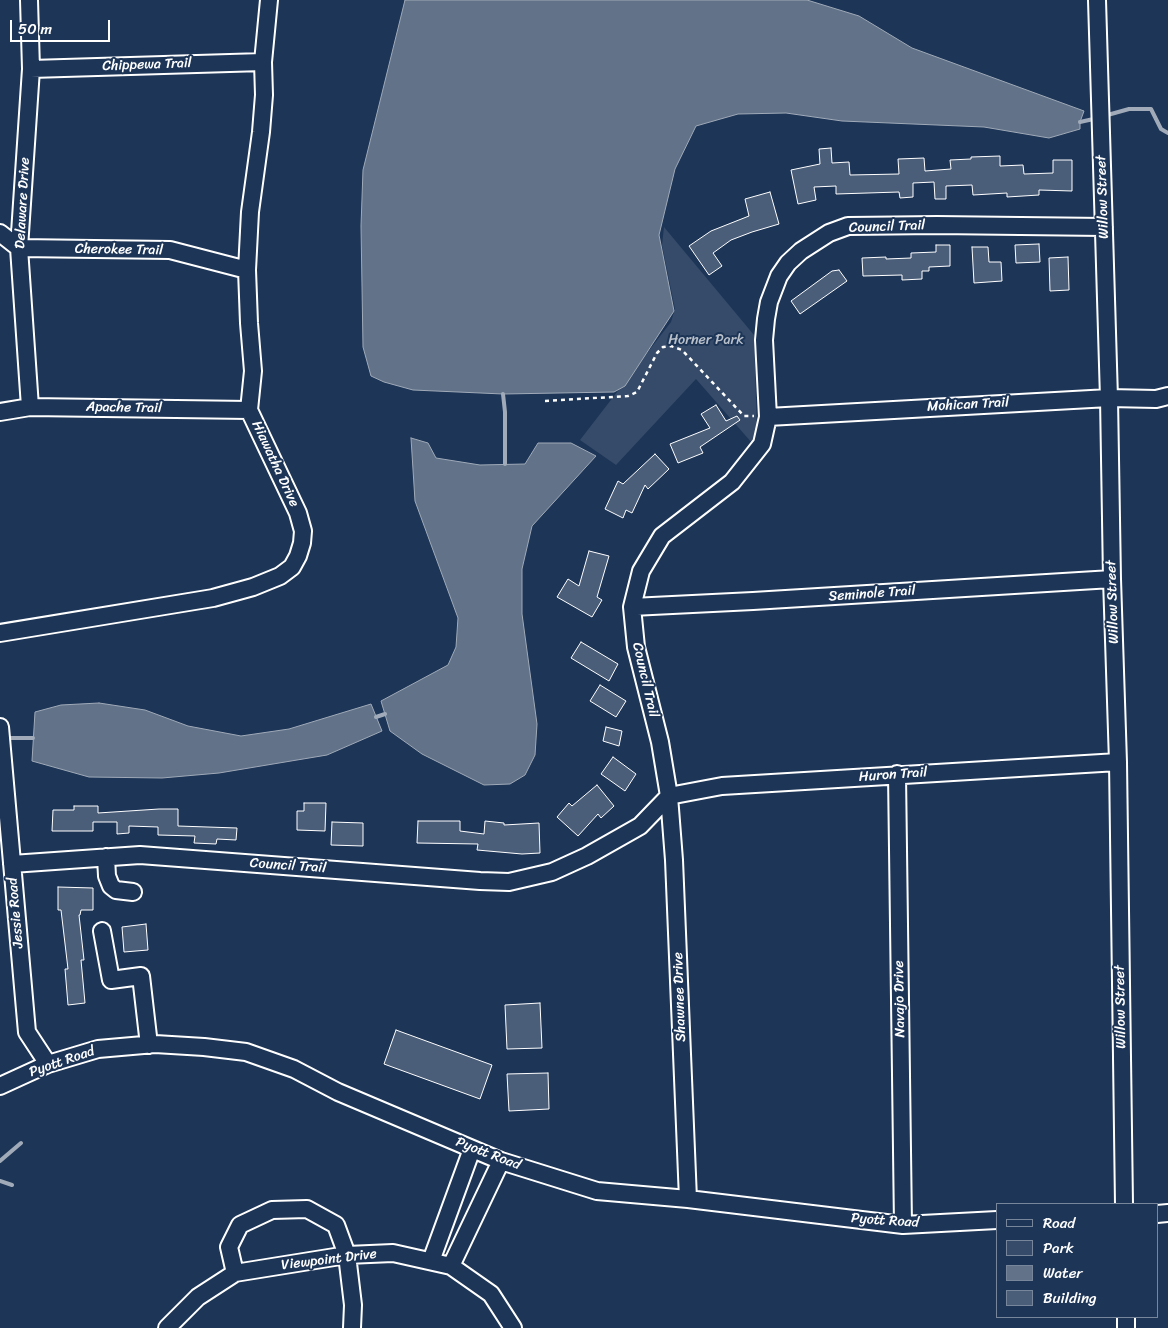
<!DOCTYPE html>
<html>
<head>
<meta charset="utf-8">
<style>
	body { margin:0 }
	#map { position:relative; width:1168px; height:1328px; overflow:hidden; background:#1d3557; font-family:Sriracha,sans-serif }
	canvas { display:block }
	.legend { position:absolute; left:996px; top:1203px; width:162px; height:115px; box-sizing:border-box; background:#1d3557; border:1px solid #77869a; margin:0; padding:6px 9px; list-style:none; font-size:15px; color:#fff }
	.legend li { display:flex; align-items:center; gap:10px; height:25px }
	.legend b { width:25px; border:1px solid #77869a }
	.scale { position:absolute; left:10px; top:20px; width:100px; height:22px; box-sizing:border-box; border:2px solid #fff; border-top:0; padding-left:6px; font-size:15px; line-height:18px; white-space:nowrap; color:#fff; -webkit-text-stroke:4px #1d3557; paint-order:stroke }
</style>
</head>
<body>
<div id="map">
<canvas width="1168" height="1328"></canvas>
<ul class="legend">
<li><b style="height:6px;background:#1d3557"></b>Road</li>
<li><b style="height:14px;background:#364b69"></b>Park</li>
<li><b style="height:14px;background:#617289"></b>Water</li>
<li><b style="height:14px;background:#4a5d79"></b>Building</li>
</ul>
<div class="scale">50 m</div>
</div>
<script>
const g = document.querySelector('canvas').getContext('2d');
g.lineJoin = 'round';
function fillPath(path, color) {
  g.fillStyle = color;
  g.fill(path, 'evenodd');
}
function shape(rows) {
  const path = new Path2D();
  for (const r of rows) {
    path.moveTo(r[0], r[1]);
    for (let i = 2; i < r.length; i += 2) path.lineTo(r[i], r[i + 1]);
  }
  return path;
}
function stroke(path, color, width, dash) {
  g.strokeStyle = color;
  g.lineWidth = width;
  g.lineCap = dash ? 'butt' : 'round';
  g.setLineDash(dash || []);
  g.stroke(path);
}
function write(font, color, halo, rows, align = 'center') {
  g.font = font + ' Sriracha,sans-serif';
  g.lineWidth = 4;
  g.setLineDash([]);
  g.textBaseline = 'middle';
  g.strokeStyle = halo;
  g.fillStyle = color;
  for (const [text, x, y, turn = 0] of rows) {
    g.save();
    g.translate(x, y);
    g.rotate((+turn || 0) * Math.PI / 180);
    g.textAlign = isNaN(turn) ? turn : align;
    if (halo) g.strokeText(text, 0, 0);
    g.fillText(text, 0, 0);
    g.restore();
  }
}
const green = shape([
	[664,227,754,335,757,430,752,443,696,379,616,465,580,440,671,322,675,309,662,245]
]);
const water = shape([
	[405,0,807,0,859,16,912,48,1084,111,1080,122,1080,129,1049,138,984,127,842,121,786,113,738,114,696,126,675,169,659,235,674,311,625,386,614,392,503,394,413,390,384,382,371,376,363,347,361,226,363,170,405,0],
	[411,438,428,443,436,458,480,465,525,464,538,443,571,443,596,456,532,526,522,569,522,614,537,724,535,755,525,775,510,784,484,785,422,754,390,731,381,701,448,665,456,647,458,618,415,501,411,438],
	[99,703,145,710,188,726,241,736,289,729,371,704,382,731,327,755,219,773,162,778,89,777,32,761,35,712,61,705,99,703]
]);
const stream = shape([
	[1104,116,1129,109,1151,109,1161,129,1168,133],
	[1080,122,1098,118],
	[503,394,505,412,505,464],
	[376,717,385,714],
	[5,738,33,738],
	[0,1161,21,1143],
	[0,1181,12,1185]
]);
const building = shape([
	[831,148,832,163,849,162,850,175,899,174,898,159,924,158,925,171,951,169,950,160,971,159,971,157,1000,156,1000,166,1023,165,1024,174,1053,173,1053,160,1072,160,1072,191,1039,190,1039,195,1007,197,1007,193,973,195,972,185,946,186,946,199,935,199,934,182,913,183,913,197,900,198,899,192,836,194,836,186,814,187,816,200,798,204,791,170,820,164,819,149,831,148],
	[770,192,779,224,752,232,731,240,713,253,722,266,709,275,689,246,711,231,749,216,745,199,770,192],
	[1039,244,1040,262,1016,263,1015,245,1039,244],
	[936,245,950,245,950,266,929,267,929,271,922,271,922,279,902,280,902,275,863,276,862,258,886,257,886,259,911,258,911,253,936,252,936,245],
	[972,247,988,247,989,262,1001,262,1002,281,974,283,972,247],
	[1068,257,1069,290,1050,291,1049,258,1068,257],
	[839,270,847,281,800,314,791,301,832,271,839,270],
	[716,405,726,421,737,416,740,420,700,447,703,453,678,463,670,444,710,428,701,414,716,405],
	[655,454,669,469,648,489,645,485,632,513,626,510,623,518,605,509,618,481,623,484,655,454],
	[589,551,609,556,597,597,602,600,592,617,557,597,568,579,579,586,589,551],
	[581,642,618,664,609,681,571,658,581,642],
	[600,685,626,701,616,717,590,701,600,685],
	[606,727,622,731,619,746,603,741,606,727],
	[613,757,636,774,625,791,601,774,613,757],
	[597,785,614,806,601,818,598,814,578,836,557,817,569,803,572,806,597,785],
	[304,803,326,803,325,831,297,830,297,811,304,811,304,803],
	[74,806,98,806,98,813,159,809,178,809,178,826,237,828,236,840,217,839,216,844,194,843,195,836,158,835,158,827,129,826,129,833,117,834,117,822,93,822,93,831,52,831,53,810,74,810,74,806],
	[418,821,460,821,460,831,484,834,485,821,504,823,504,825,539,823,540,853,522,854,477,850,478,844,417,843,418,821],
	[332,822,363,823,363,846,331,845,332,822],
	[58,887,93,888,93,910,81,910,80,915,79,915,84,960,81,960,85,1003,68,1005,65,969,68,969,61,910,58,910,58,887],
	[146,924,148,950,124,952,122,927,146,924],
	[540,1003,542,1048,507,1049,505,1005,540,1003],
	[396,1030,492,1065,480,1099,384,1064,396,1030],
	[548,1073,549,1109,509,1111,507,1074,548,1073]
]);
const path = shape([
	[545,401,628,396,637,392,657,353,663,347,671,346,682,350,744,416,754,416]
]);
const minor = shape([
	[29,0,31,69,19,248,30,407],
	[1097,0,1109,398,1112,579,1118,762,1124,1204],
	[31,69,263,62],
	[0,233,19,248,170,250,247,270],
	[0,412,30,407,249,410],
	[768,417,1109,398,1156,399,1168,396],
	[632,607,753,601,1112,579],
	[0,633,213,598,253,587,280,576,292,567,298,556,302,543,303,531,298,513,249,410,253,371,249,323,247,270,250,212,261,132,264,95,263,62,269,0],
	[0,727,27,1032,48,1064],
	[897,774,903,1225],
	[669,796,722,786,1118,762],
	[106,857,107,876,111,886,116,890,133,892],
	[12,864,140,855,480,881,509,882,552,872,587,856,640,826,669,796],
	[102,931,111,980,141,976,149,1045],
	[0,1086,48,1064,98,1049,155,1044,204,1047,246,1052,294,1069,338,1092,501,1161,597,1191,688,1199,903,1225,997,1220],
	[688,1199,674,860,669,796,660,742,636,647,632,607,641,571,662,536,732,482,762,444,768,417,764,340,766,319,769,302,779,276,788,263,801,251,829,233,848,226,937,225,1104,227],
	[1157,1214,1168,1213],
	[431,1261,472,1149],
	[451,1266,501,1161],
	[235,1273,229,1247,240,1225,272,1210,307,1209,336,1225,347,1255,353,1305,352,1328],
	[1126,1317,1126,1328],
	[167,1328,198,1297,235,1273,347,1255,393,1253,451,1266,491,1294,513,1328]
]);
const streetNames = [
	["Chippewa Trail",147,65,-2],
	["Willow Street",1103,197,-92],
	["Delaware Drive",23,203,-87],
	["Council Trail",887,227,-2],
	["Cherokee Trail",119,250,1],
	["Mohican Trail",968,405,-3],
	["Apache Trail",124,408,1],
	["Hiawatha Drive",275,464,65],
	["Seminole Trail",872,594,-4],
	["Willow Street",1113,602,-92],
	["Council Trail",645,680,77],
	["Huron Trail",893,775,-4],
	["Council Trail",288,866,4],
	["Jessie Road",16,913,-95],
	["Shawnee Drive",680,997,-92],
	["Navajo Drive",900,999,-91],
	["Willow Street",1121,1007,-91],
	["Pyott Road",62,1062,-19],
	["Pyott Road",488,1154,21],
	["Pyott Road",885,1221,4],
	["Viewpoint Drive",329,1260,-7]
];
const parkNames = [
	["Horner Park",706,340]
];
fillPath(green, '#364b69');
fillPath(water, '#617289');
stroke(water, '#a0aab8', 1);
stroke(stream, '#a0aab8', 4);
fillPath(building, '#4a5d79');
stroke(building, '#fff', 1);
stroke(minor, '#fff', 20);
stroke(path, '#fff', 2.5, [4, 4]);
stroke(minor, '#1d3557', 16);
write('14px', '#fff', '#1d3557', streetNames);
write('14px', '#b9c0ca', '#1d3557', parkNames);
</script>
</body>
</html>
